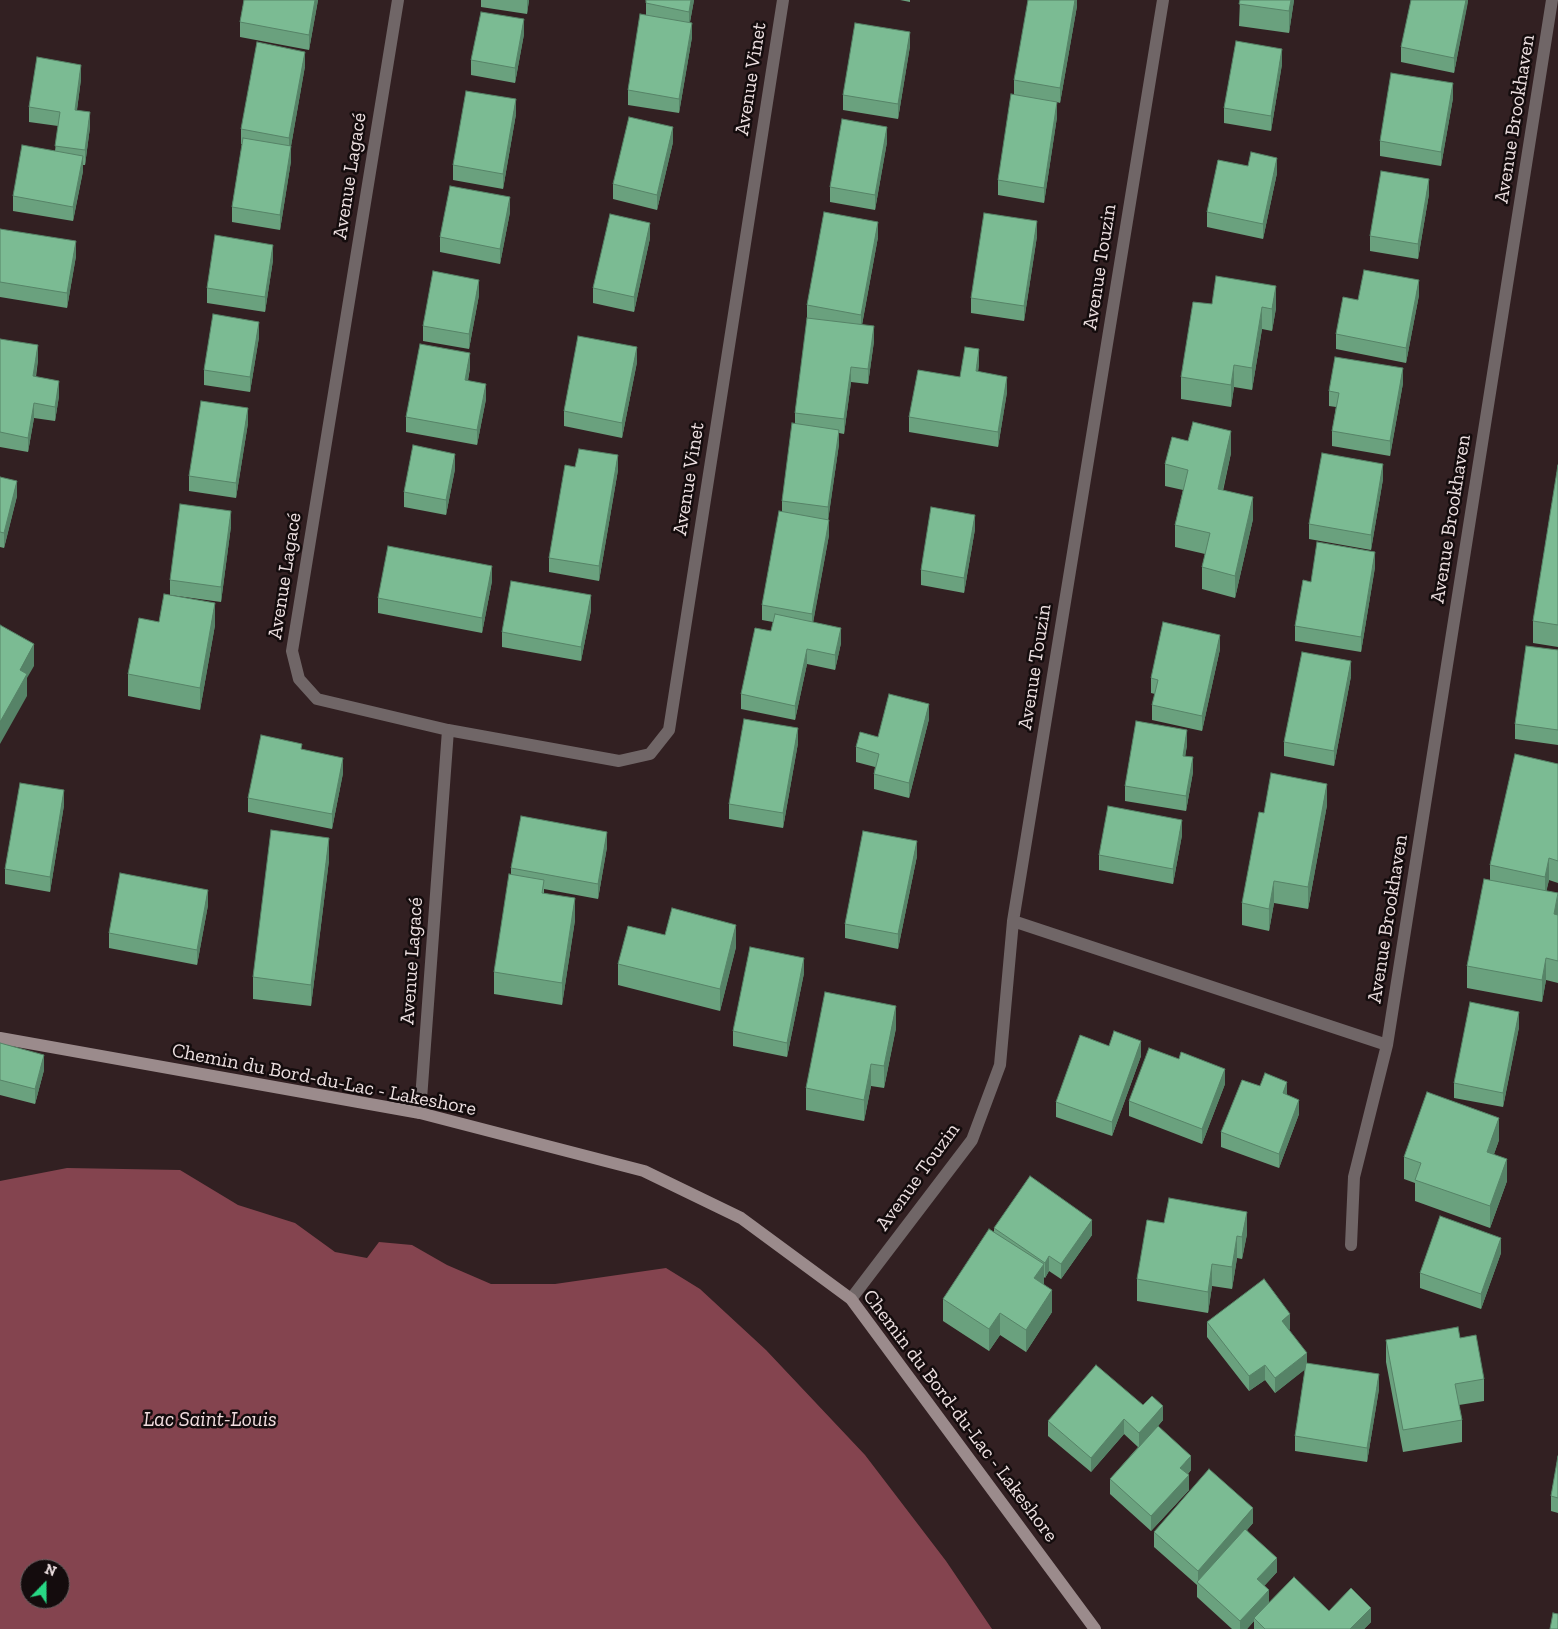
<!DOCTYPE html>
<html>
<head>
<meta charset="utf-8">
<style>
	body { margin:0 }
	#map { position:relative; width:1558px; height:1629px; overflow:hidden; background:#322022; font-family:"Zilla Slab",serif }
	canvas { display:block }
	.north { position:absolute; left:20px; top:1559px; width:50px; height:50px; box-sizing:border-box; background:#140c0d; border:1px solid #6a6061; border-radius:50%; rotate:22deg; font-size:14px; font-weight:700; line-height:20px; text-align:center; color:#ecdfe0 }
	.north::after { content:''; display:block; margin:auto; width:18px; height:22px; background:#28d885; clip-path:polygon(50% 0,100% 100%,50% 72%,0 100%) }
</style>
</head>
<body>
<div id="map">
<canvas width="1558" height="1629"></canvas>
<div class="north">N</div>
</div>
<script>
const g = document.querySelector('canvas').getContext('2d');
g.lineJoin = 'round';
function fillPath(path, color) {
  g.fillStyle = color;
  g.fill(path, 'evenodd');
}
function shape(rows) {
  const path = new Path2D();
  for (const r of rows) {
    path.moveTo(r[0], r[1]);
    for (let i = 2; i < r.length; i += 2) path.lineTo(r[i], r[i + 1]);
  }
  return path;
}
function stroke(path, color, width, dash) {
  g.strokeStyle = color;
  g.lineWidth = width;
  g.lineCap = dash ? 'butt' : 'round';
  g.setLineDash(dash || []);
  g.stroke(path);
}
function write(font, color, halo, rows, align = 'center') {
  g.font = font + ' "Zilla Slab",serif';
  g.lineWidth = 5;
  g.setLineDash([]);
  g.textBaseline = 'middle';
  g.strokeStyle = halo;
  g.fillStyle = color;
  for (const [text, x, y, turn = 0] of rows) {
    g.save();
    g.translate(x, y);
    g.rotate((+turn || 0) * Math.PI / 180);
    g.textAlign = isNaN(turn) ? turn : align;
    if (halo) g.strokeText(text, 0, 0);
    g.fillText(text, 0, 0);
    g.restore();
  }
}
const water = shape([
	[67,1168,180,1170,238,1205,295,1223,335,1252,367,1258,379,1242,412,1245,447,1265,491,1284,555,1284,666,1268,700,1289,766,1350,865,1455,946,1561,992,1629,0,1629,0,1181],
	[30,1569,60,1569,60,1599,30,1599]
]);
const street = shape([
	[398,0,292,651,299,679,317,699,448,730,420,1113],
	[448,730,619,761,650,754,669,730,783,0],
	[1013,921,1387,1045],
	[1351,1245,1354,1177,1387,1045,1552,0],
	[851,1299,972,1140,1000,1065,1013,921,1163,0]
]);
const secondary = shape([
	[0,1038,420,1113,644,1171,741,1218,851,1299,1095,1629]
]);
const wall = shape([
	[244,0,318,0,309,50,240,37,240,22],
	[481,0,529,0,527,14,481,7],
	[694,0,690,22,692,37,679,113,628,105,628,90,646,15,646,3],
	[900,0,910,0,910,2],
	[1077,0,1077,6,1060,103,1057,102,1057,117,1044,203,998,195,998,180,1014,95,1014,80],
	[1240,0,1294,0,1289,33,1239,26],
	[1468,0,1454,73,1401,62,1401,47],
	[524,34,515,83,471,75,471,60],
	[910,46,898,119,843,110,843,95],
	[1282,64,1271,131,1224,123,1224,108],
	[305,66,291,146,291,161,280,230,232,222,232,207,242,144,241,144,241,129],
	[81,79,77,110,90,127,85,165,83,165,83,171,73,221,13,211,13,196,55,151,58,126,29,122,29,107],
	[1453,98,1441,166,1380,156,1380,141],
	[516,114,503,189,453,180,453,165],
	[673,142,657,210,613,199,613,184],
	[887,142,875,210,830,202,830,187],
	[1277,173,1263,239,1207,227,1207,212],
	[1429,194,1418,259,1370,251,1370,236],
	[510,212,500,264,440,252,440,237],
	[0,229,76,256,67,308,0,297],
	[1037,236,1024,321,971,313,971,298],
	[878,237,862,325,874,341,868,384,851,382,844,434,839,433,839,444,828,520,829,535,813,622,841,643,835,670,807,664,795,720,741,709,741,694,771,631,773,622,762,620,762,605,782,512,782,501,795,424,795,413,807,320,807,305],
	[650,238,634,312,593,303,593,288],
	[273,260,265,312,207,303,207,288],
	[479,295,469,349,423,341,423,326],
	[1419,295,1406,363,1336,349,1336,334,1358,300],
	[1212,304,1276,308,1272,331,1262,329,1252,390,1234,387,1231,407,1181,399,1181,377],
	[259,337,250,392,204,385,204,370],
	[0,339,38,360,36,377,59,396,55,421,34,418,28,452,0,447],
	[637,362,622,438,564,426,564,411],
	[979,364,978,372,1007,392,998,447,909,432,909,417,960,377],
	[470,368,468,381,486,399,477,445,406,432,406,417],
	[1403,383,1390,456,1332,446,1332,431,1336,407,1329,406,1329,391],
	[248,423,236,498,189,491,189,476],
	[1231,453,1223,491,1253,519,1235,598,1202,589,1202,567,1205,554,1175,547,1175,525,1183,490,1165,486,1165,464],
	[1558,465,1558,647,1533,643,1533,621],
	[575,467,618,470,599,581,549,572,549,558],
	[455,469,446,515,404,507,404,492],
	[0,477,17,496,4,548,0,547],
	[1383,479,1371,550,1309,539,1309,524],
	[231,526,221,602,170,595,170,580],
	[975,529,964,593,921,585,921,570],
	[1375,567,1361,652,1295,641,1295,626,1311,582],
	[492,581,482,633,378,613,378,598],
	[591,610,581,661,502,647,502,632],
	[159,622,215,625,200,710,128,696,128,674],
	[1220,649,1202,731,1152,720,1152,705,1155,694,1151,693,1151,678],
	[1558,650,1558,745,1515,739,1515,724],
	[1351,676,1334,766,1284,756,1284,742],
	[929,719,909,798,874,789,874,774,875,767,856,762,856,747,878,737],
	[798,743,783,828,729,819,729,804],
	[1187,745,1185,756,1193,772,1186,811,1125,801,1125,786],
	[1558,764,1558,883,1549,880,1546,891,1558,893,1558,983,1546,980,1542,1002,1467,988,1467,966,1490,881,1490,865],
	[343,773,332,829,248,812,248,798],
	[64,805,50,892,5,884,5,869],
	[1327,805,1308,909,1274,903,1269,931,1242,925,1242,903,1264,813],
	[1182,835,1173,884,1099,870,1099,855],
	[607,847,598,899,544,889,544,893,575,920,562,1005,494,994,494,972,511,875,511,868],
	[917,856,898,949,845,938,845,924],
	[329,860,311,1006,253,999,253,977],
	[208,905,197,965,109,948,109,933],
	[665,935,736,947,720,1011,618,985,618,964],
	[804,973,787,1057,733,1046,733,1031],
	[1519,1027,1503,1107,1454,1098,1454,1083],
	[896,1028,884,1088,871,1086,864,1121,806,1110,806,1088],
	[0,1043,44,1070,35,1104,0,1095],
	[1109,1046,1141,1056,1112,1136,1056,1117,1056,1102],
	[1225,1084,1202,1144,1129,1116,1129,1101],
	[1260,1086,1287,1095,1299,1114,1279,1168,1221,1147,1221,1132],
	[1499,1140,1494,1154,1507,1181,1490,1228,1415,1201,1415,1183,1404,1179,1404,1157],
	[1164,1223,1247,1234,1242,1259,1237,1258,1232,1289,1212,1286,1208,1313,1137,1301,1137,1279],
	[994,1228,1092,1235,1061,1279,1049,1271,1045,1278,1044,1277,1044,1285,1052,1312,1026,1352,1000,1335,989,1351,943,1321,943,1299,994,1232],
	[1501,1253,1481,1309,1420,1288,1420,1273],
	[1207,1322,1290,1329,1289,1330,1307,1363,1379,1389,1367,1462,1295,1451,1295,1436,1305,1369,1275,1393,1265,1380,1249,1391,1207,1337],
	[1460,1338,1484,1379,1484,1401,1459,1405,1462,1420,1462,1442,1403,1452,1386,1362,1386,1340],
	[1143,1405,1163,1420,1158,1426,1191,1470,1188,1474,1189,1490,1151,1531,1110,1494,1110,1479,1138,1447,1124,1434,1091,1472,1048,1436,1048,1421],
	[1558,1456,1558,1513,1551,1511,1551,1496],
	[1253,1523,1247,1530,1277,1572,1264,1586,1269,1603,1329,1611,1371,1622,1364,1629,1254,1629,1254,1621,1247,1629,1232,1629,1197,1597,1197,1585,1154,1547,1154,1532]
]);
const shadedWall = shape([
	[315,0,318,0,309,50,309,35],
	[527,0,529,0,527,14],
	[691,0,694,0,689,27,689,12],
	[1075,0,1077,0,1077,6,1060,103,1060,88],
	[1291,0,1294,0,1289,33,1289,11],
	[1466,0,1468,0,1468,2,1454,73,1454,58],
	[524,19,524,34,515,83,515,68],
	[692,23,692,37,679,113,679,99],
	[910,32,910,46,898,119,898,104],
	[1282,49,1282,64,1271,131,1271,116],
	[305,52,305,66,291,146,291,161,280,230,280,215,289,153,289,138],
	[81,65,81,79,75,124,75,110],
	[1453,83,1453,98,1441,166,1441,152],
	[516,99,516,114,503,189,503,174],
	[1057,102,1057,117,1044,203,1044,188],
	[90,112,90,127,85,165,85,150],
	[673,127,673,142,657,210,657,195],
	[887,127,887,142,875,210,875,195],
	[83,156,83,171,73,221,73,207],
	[1277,158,1277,173,1263,239,1263,224],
	[1429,179,1429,194,1418,259,1418,244],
	[510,197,510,212,500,264,500,249],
	[1037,221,1037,236,1024,321,1024,306],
	[878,222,878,237,861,330,861,315],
	[650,223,650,238,634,312,634,297],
	[76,241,76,256,67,308,67,293],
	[273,245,273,260,265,312,265,297],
	[479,280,479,295,469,349,469,334],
	[1419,280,1419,295,1406,363,1406,348],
	[1276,286,1276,308,1272,331,1272,309],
	[1262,307,1262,329,1252,390,1252,368],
	[259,322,259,337,250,392,250,377],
	[874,326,874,341,868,384,868,369],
	[38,345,38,360,33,391,33,376],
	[637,347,637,362,622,438,622,423],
	[979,349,979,364,976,386,976,371],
	[470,353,470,368,465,395,465,380],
	[1234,365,1234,387,1231,407,1231,385],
	[851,367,851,382,844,434,844,419],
	[1403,368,1403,383,1390,456,1390,441],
	[1007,377,1007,392,998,447,998,432],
	[59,381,59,396,55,421,55,407],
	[486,384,486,399,477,445,477,430],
	[34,403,34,418,28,452,28,438],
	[248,408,248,423,236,498,236,483],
	[839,430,839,444,828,521,828,507],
	[1231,431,1231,453,1218,511,1218,489],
	[455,454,455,469,446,515,446,500],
	[618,455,618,470,599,581,599,566],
	[1383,464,1383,479,1371,550,1371,535],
	[17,481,17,496,4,548,4,533],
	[1253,497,1253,519,1235,598,1235,576],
	[231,511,231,526,221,602,221,587],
	[975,515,975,529,964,593,964,578],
	[829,520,829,535,812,629,812,614],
	[1375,552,1375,567,1361,652,1361,637],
	[492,566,492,581,482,633,482,618],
	[591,595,591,610,581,661,581,647],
	[215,603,215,625,200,710,200,688],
	[841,628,841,643,835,670,835,655],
	[1220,635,1220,649,1202,731,1202,716],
	[34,644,34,666,27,678,27,696,0,744,0,722,20,670],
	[807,649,807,664,795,720,795,706],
	[1351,661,1351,676,1334,766,1334,751],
	[929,704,929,719,909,798,909,783],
	[798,728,798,743,783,828,783,813],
	[1187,730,1187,745,1183,771,1183,756],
	[1193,757,1193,772,1186,811,1186,796],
	[343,758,343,773,332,829,332,814],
	[1327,784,1327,805,1308,909,1308,887],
	[64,790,64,805,50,892,50,877],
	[1182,820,1182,835,1173,884,1173,869],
	[607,832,607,847,598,899,598,884],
	[329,838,329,860,311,1006,311,985],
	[917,841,917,856,898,949,898,934],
	[1549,858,1549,880,1545,898,1545,877],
	[1274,881,1274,903,1269,931,1269,909],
	[208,890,208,905,197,965,197,950],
	[1558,893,1558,915,1554,914],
	[575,898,575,920,562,1005,562,983],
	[736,925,736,947,720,1011,720,989],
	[804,958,804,973,787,1057,787,1043],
	[1546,958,1546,980,1542,1002,1542,980],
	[896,1006,896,1028,884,1088,884,1066],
	[1519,1012,1519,1027,1503,1107,1503,1093],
	[1141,1041,1141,1056,1112,1136,1112,1122],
	[44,1055,44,1070,35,1104,35,1089],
	[871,1064,871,1086,864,1121,864,1100],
	[1225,1069,1225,1084,1202,1144,1202,1129],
	[1287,1082,1287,1097,1283,1093],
	[1299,1100,1299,1114,1279,1168,1279,1154],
	[1499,1118,1499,1140,1487,1174,1487,1152],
	[1507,1159,1507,1181,1490,1228,1490,1206],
	[1247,1212,1247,1234,1242,1259,1242,1237],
	[1092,1220,1092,1235,1061,1279,1061,1264],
	[1237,1236,1237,1258,1232,1289,1232,1267],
	[1501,1238,1501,1253,1481,1309,1481,1294],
	[1049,1256,1049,1271,1045,1278,1045,1263],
	[1044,1264,1044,1286,1034,1278],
	[1212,1264,1212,1286,1208,1313,1208,1292],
	[1052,1290,1052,1312,1026,1352,1026,1330],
	[1000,1313,1000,1335,989,1351,989,1329],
	[1290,1314,1290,1329,1282,1335,1282,1321],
	[1307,1353,1307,1368,1275,1393,1275,1378],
	[1265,1365,1265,1380,1249,1391,1249,1376],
	[1379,1374,1379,1389,1367,1462,1367,1448],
	[1163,1406,1163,1420,1139,1448,1139,1433],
	[1124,1419,1124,1434,1091,1472,1091,1458],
	[1191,1456,1191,1470,1180,1483,1180,1468],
	[1189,1475,1189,1490,1151,1531,1151,1516],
	[1253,1508,1253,1523,1199,1584,1198,1583,1198,1571],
	[1277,1558,1277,1572,1257,1594,1257,1579],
	[1269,1590,1269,1605,1254,1618,1254,1621,1247,1629,1240,1629,1240,1621],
	[1371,1608,1371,1622,1364,1629,1350,1629]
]);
const building = shape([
	[244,0,315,0,309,35,240,22,244,0],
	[646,0,691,0,689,12,646,3,646,0],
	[1028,0,1075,0,1060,88,1014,80,1028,0],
	[1240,0,1291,0,1289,11,1239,4,1240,0],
	[1411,0,1466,0,1454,58,1401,47,1411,0],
	[481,12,524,19,515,68,471,60,481,12],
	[640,14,692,23,679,99,628,90,640,14],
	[855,23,910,32,898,104,843,95,855,23],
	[1236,41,1282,49,1271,116,1224,108,1236,41],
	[257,42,305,52,289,138,241,129,257,42],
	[37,57,81,65,75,110,90,112,85,150,55,146,60,112,29,107,37,57],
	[1391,73,1453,83,1441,152,1380,141,1391,73],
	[466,91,516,99,503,174,453,165,466,91],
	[1011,94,1057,102,1044,188,998,180,1011,94],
	[629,117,673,127,657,195,613,184,629,117],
	[842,119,887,127,875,195,830,187,842,119],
	[243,138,291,146,280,215,232,207,243,138],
	[22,145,83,156,73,207,13,196,22,145],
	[1251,152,1277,158,1263,224,1207,212,1218,160,1248,166,1251,152],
	[1381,171,1429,179,1418,244,1370,236,1381,171],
	[450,186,510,197,500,249,440,237,450,186],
	[824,212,878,222,861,315,807,305,824,212],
	[984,213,1037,221,1024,306,971,298,984,213],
	[610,214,650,223,634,297,593,288,610,214],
	[0,229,76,241,67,293,0,282,0,229],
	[215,235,273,245,265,297,207,288,215,235],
	[1364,270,1419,280,1406,348,1336,334,1343,297,1358,300,1364,270],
	[433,271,479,280,469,334,423,326,433,271],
	[1216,276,1276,286,1272,309,1262,307,1252,368,1234,365,1231,385,1181,377,1193,302,1212,304,1216,276],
	[213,314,259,322,250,377,204,370,213,314],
	[807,318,874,326,868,369,851,367,844,419,795,413,807,318],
	[578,336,637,347,622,423,564,411,578,336],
	[0,339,38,345,33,376,59,381,55,407,34,403,28,438,0,432,0,339],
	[420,344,470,353,465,380,486,384,477,430,406,417,420,344],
	[965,347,979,349,976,371,1007,377,998,432,909,417,918,370,960,377,965,347],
	[1335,357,1403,368,1390,441,1332,431,1339,393,1329,391,1335,357],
	[201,401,248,408,236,483,189,476,201,401],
	[1193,422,1231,431,1218,489,1253,497,1235,576,1202,567,1210,533,1175,525,1188,470,1165,464,1172,437,1188,441,1193,422],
	[792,423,839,430,828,507,782,501,792,423],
	[413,445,455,454,446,500,404,492,413,445],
	[579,449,618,455,599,566,549,558,565,465,575,467,579,449],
	[1322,453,1383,464,1371,535,1309,524,1322,453],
	[1558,465,1558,625,1533,621,1558,465],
	[0,477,17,481,4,533,0,532,0,477],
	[180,504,231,511,221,587,170,580,180,504],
	[931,507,975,515,964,578,921,570,931,507],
	[779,511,829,520,812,614,762,605,779,511],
	[1317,542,1375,552,1361,637,1295,626,1303,580,1311,582,1317,542],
	[388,546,492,566,482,618,378,598,388,546],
	[511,581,591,595,581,647,502,632,511,581],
	[164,594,215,603,200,688,128,674,139,618,159,622,164,594],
	[775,614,841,628,835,655,807,649,795,706,741,694,755,628,771,631,775,614],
	[1163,622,1220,635,1202,716,1152,705,1158,680,1151,678,1163,622],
	[0,625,34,644,20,670,27,674,0,722,0,625],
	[1526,646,1558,650,1558,730,1515,724,1526,646],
	[1302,652,1351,661,1334,751,1284,742,1302,652],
	[889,694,929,704,909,783,874,774,879,754,856,747,860,732,878,737,889,694],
	[744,719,798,728,783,813,729,804,744,719],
	[1136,721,1187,730,1183,756,1193,757,1186,796,1125,786,1136,721],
	[261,735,302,744,301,749,343,758,332,814,248,798,261,735],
	[1515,754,1558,764,1558,861,1549,858,1545,877,1490,865,1515,754],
	[1271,773,1327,784,1308,887,1274,881,1269,909,1242,903,1259,812,1264,813,1271,773],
	[20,783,64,790,50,877,5,869,20,783],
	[1108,806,1182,820,1173,869,1099,855,1108,806],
	[521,816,607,832,598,884,511,868,521,816],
	[271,830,329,838,311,985,253,977,271,830],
	[863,831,917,841,898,934,845,924,863,831],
	[120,873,208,890,197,950,109,933,120,873],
	[509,874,544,880,542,893,575,898,562,983,494,972,509,874],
	[1484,879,1558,893,1554,914,1558,915,1558,961,1546,958,1542,980,1467,966,1484,879],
	[672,908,736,925,720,989,618,964,628,926,665,935,672,908],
	[750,947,804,958,787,1043,733,1031,750,947],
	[825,992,896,1006,884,1066,871,1064,864,1100,806,1088,825,992],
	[1470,1002,1519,1012,1503,1093,1454,1083,1470,1002],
	[1114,1031,1141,1041,1112,1122,1056,1102,1080,1035,1109,1046,1114,1031],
	[0,1043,44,1055,35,1089,0,1080,0,1043],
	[1149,1048,1179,1059,1181,1052,1225,1069,1202,1129,1129,1101,1149,1048],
	[1265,1073,1287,1082,1283,1093,1299,1100,1279,1154,1221,1132,1242,1080,1260,1086,1265,1073],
	[1427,1092,1499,1118,1487,1152,1507,1159,1490,1206,1415,1180,1421,1163,1404,1157,1427,1092],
	[1030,1176,1092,1220,1061,1264,1049,1256,1045,1263,994,1228,1030,1176],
	[1169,1198,1247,1212,1242,1237,1237,1236,1232,1267,1212,1264,1208,1292,1137,1279,1147,1220,1164,1223,1169,1198],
	[1440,1216,1501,1238,1481,1294,1420,1273,1440,1216],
	[989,1229,1044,1264,1034,1278,1052,1290,1026,1330,1000,1313,989,1329,943,1299,989,1229],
	[1264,1279,1290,1314,1282,1321,1307,1353,1275,1378,1265,1365,1249,1376,1207,1322,1264,1279],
	[1458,1327,1460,1338,1476,1335,1484,1379,1455,1384,1462,1420,1403,1430,1386,1340,1458,1327],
	[1306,1363,1379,1374,1367,1448,1295,1436,1306,1363],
	[1096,1365,1143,1405,1152,1396,1163,1406,1139,1433,1124,1419,1091,1458,1048,1421,1096,1365],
	[1158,1426,1191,1456,1180,1468,1189,1475,1151,1516,1110,1479,1158,1426],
	[1558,1456,1558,1498,1551,1496,1558,1456],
	[1209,1469,1253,1508,1198,1571,1154,1532,1209,1469],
	[1245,1529,1277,1558,1257,1579,1269,1590,1240,1621,1197,1582,1245,1529],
	[1294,1577,1329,1611,1351,1588,1371,1608,1350,1629,1265,1629,1254,1618,1294,1577],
	[1553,1613,1558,1614,1558,1629,1550,1629,1553,1613]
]);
const streetNames = [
	["Avenue Vinet",751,79,-81],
	["Avenue Brookhaven",1515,119,-81],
	["Avenue Lagacé",350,176,-81],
	["Avenue Touzin",1100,267,-81],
	["Avenue Vinet",689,479,-81],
	["Avenue Brookhaven",1451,519,-81],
	["Avenue Lagacé",285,576,-81],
	["Avenue Touzin",1035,667,-81],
	["Avenue Brookhaven",1388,919,-81],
	["Avenue Lagacé",412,961,-86],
	["Chemin du Bord-du-Lac - Lakeshore",324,1080,11],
	["Avenue Touzin",918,1177,-54],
	["Chemin du Bord-du-Lac - Lakeshore",960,1416,53]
];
const waterNames = [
	["Lac Saint-Louis",210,1420]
];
fillPath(water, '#84444f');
stroke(street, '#706667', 12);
stroke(secondary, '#9b8b8c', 12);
fillPath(wall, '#6aa17e');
fillPath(shadedWall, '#568367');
fillPath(building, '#7bbb93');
stroke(building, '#568367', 1);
write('20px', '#ecdfe0', '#140c0d', streetNames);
write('italic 21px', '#f2dddf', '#140c0d', waterNames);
</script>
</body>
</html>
